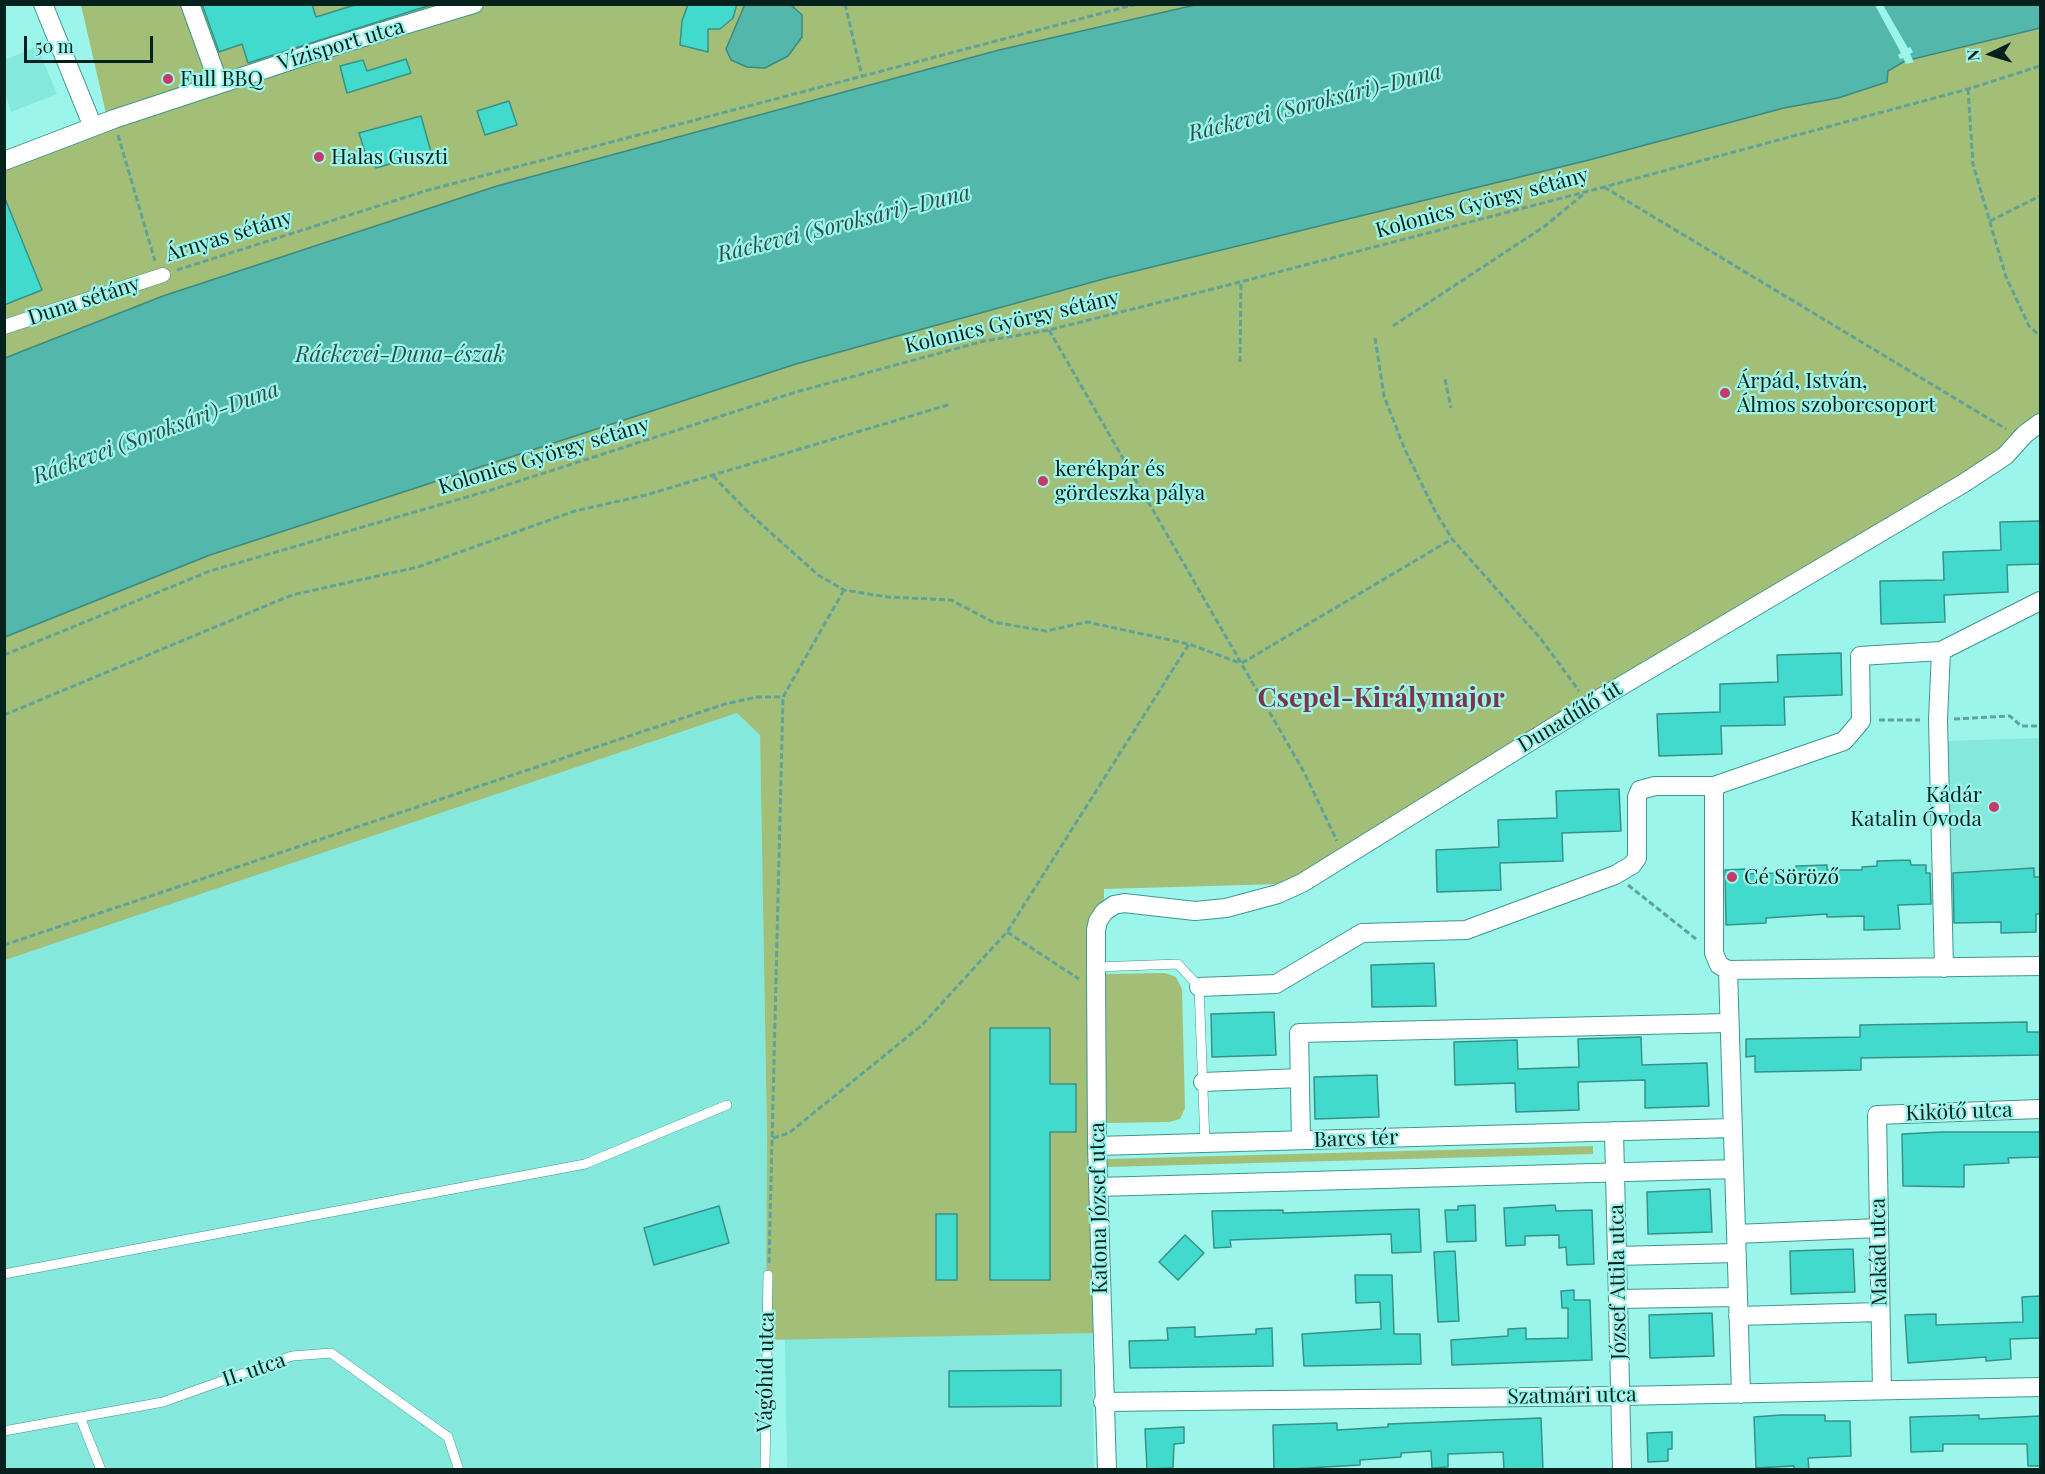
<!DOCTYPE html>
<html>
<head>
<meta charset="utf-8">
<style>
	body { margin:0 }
	#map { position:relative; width:2045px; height:1474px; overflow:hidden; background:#9cf5ea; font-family:"Playfair Display",serif }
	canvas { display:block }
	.frame { position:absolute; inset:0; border:6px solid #04211e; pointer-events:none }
	.north { position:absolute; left:1961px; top:24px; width:60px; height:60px; -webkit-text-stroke:4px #9cf5ea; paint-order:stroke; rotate:266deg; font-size:16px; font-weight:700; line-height:24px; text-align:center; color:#04211e }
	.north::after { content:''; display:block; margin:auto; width:21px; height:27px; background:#04211e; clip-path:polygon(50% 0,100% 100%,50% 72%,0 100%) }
	.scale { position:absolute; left:24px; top:36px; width:129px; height:27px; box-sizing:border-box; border:3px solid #04211e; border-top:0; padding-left:8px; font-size:18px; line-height:21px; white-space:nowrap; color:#04211e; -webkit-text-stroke:4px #9cf5ea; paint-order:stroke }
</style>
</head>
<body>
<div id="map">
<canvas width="2045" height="1474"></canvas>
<div class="frame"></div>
<div class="north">N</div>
<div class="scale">50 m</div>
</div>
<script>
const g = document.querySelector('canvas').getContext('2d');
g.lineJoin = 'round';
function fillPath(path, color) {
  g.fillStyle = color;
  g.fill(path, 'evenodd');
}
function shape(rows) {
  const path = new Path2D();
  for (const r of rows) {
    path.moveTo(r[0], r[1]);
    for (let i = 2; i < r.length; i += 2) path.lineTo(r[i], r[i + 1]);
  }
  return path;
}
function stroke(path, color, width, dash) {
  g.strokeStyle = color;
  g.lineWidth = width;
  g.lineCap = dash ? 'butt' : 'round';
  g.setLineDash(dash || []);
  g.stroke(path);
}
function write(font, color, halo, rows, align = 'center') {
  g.font = font + ' "Playfair Display",serif';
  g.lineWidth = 4.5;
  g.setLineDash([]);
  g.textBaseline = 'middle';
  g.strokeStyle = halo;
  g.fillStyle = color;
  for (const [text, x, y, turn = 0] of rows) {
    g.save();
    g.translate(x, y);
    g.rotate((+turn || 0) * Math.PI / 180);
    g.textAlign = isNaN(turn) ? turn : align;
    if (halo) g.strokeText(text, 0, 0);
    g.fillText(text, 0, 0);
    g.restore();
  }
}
const built = shape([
	[37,46,57,94,11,112,5,92,5,60],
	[737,713,760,735,767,1137,767,1469,5,1469,4,960],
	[2040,738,2040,914,2036,915,2036,932,2001,933,2001,915,1985,922,1951,923,1945,741],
	[1092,1333,1094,1469,787,1469,785,1338]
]);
const green = shape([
	[81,5,1195,5,999,50,497,186,163,296,5,358,5,169,110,131],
	[2040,28,2040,434,1315,883,1104,889,1103,974,1165,973,1176,977,1182,989,1185,1108,1180,1119,1169,1122,1107,1123,1104,980,1097,1333,766,1340,767,1137,760,735,737,713,5,960,5,637,210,555,796,364,1107,278,1589,160,1784,108,1838,98,1905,61],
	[1593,1146,1593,1154,1107,1167,1107,1159]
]);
const water = shape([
	[745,4,791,5,802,15,802,37,788,56,765,68,747,67,731,60,726,49,745,4],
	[1195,5,2040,5,2040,28,1905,61,1888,71,1887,82,1838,98,1784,108,1589,160,1107,278,796,364,210,555,5,637,5,358,163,296,497,186,999,50,1195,5]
]);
const pier = shape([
	[1875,5,1883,5,1908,48,1910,47,1913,52,1910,54,1914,62,1906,64,1903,58,1900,59,1898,55,1901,53]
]);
const building = shape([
	[202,4,312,4,316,17,358,4,431,5,248,63,242,44,219,52,202,4],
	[688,4,737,4,733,18,720,29,708,29,708,52,680,45,682,21,688,4],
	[406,59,411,73,347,93,340,66,363,60,367,71,406,59],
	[509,101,517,125,485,135,477,111,509,101],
	[421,116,431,152,376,168,374,161,368,162,359,133,421,116],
	[4,196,42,290,4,305,4,196],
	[2040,521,2040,564,2007,565,2008,592,1944,595,1945,622,1881,624,1880,581,1944,580,1943,552,2001,550,2000,522,2040,521],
	[1841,653,1842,695,1784,697,1785,725,1721,726,1722,754,1659,756,1657,714,1720,712,1720,684,1778,682,1777,655,1841,653],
	[1619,789,1621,831,1562,833,1563,861,1500,863,1501,890,1437,892,1436,850,1499,847,1498,820,1557,818,1556,791,1619,789],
	[1910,860,1911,865,1926,865,1926,873,1930,873,1931,904,1898,905,1900,929,1864,930,1864,916,1827,917,1827,914,1766,918,1766,923,1726,925,1725,870,1745,869,1745,874,1775,873,1796,870,1796,866,1827,865,1827,870,1862,870,1862,867,1877,866,1877,861,1910,860],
	[2034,868,2034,877,2040,877,2040,914,2036,914,2036,932,2001,933,2001,922,1954,923,1953,873,2034,868],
	[1434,963,1436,1006,1372,1007,1371,965,1434,963],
	[1274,1012,1276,1055,1212,1057,1211,1014,1274,1012],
	[2027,1022,2027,1032,2040,1032,2040,1055,1861,1058,1861,1070,1755,1072,1755,1056,1746,1057,1746,1039,1860,1037,1860,1025,2027,1022],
	[990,1028,1050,1028,1050,1084,1076,1084,1076,1132,1050,1132,1050,1280,990,1280,990,1028],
	[1641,1037,1642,1065,1707,1063,1709,1106,1645,1108,1645,1080,1578,1082,1579,1110,1516,1112,1515,1083,1455,1085,1454,1042,1517,1040,1518,1069,1579,1067,1578,1039,1641,1037],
	[1377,1075,1379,1117,1315,1119,1314,1077,1377,1075],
	[1941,1132,2040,1132,2040,1157,2008,1158,2009,1163,1964,1165,1964,1187,1903,1186,1902,1134,1941,1132],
	[1710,1189,1712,1232,1648,1234,1647,1192,1710,1189],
	[1475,1205,1476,1241,1447,1242,1445,1210,1458,1210,1458,1206,1475,1205],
	[1555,1205,1556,1211,1592,1210,1594,1264,1567,1265,1566,1247,1559,1248,1559,1235,1525,1236,1525,1245,1506,1246,1504,1208,1555,1205],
	[719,1206,729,1243,654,1265,644,1228,719,1206],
	[1419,1209,1421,1252,1392,1253,1391,1234,1230,1240,1231,1247,1214,1248,1212,1211,1283,1210,1283,1213,1419,1209],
	[936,1214,957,1214,957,1280,936,1280,936,1214],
	[1185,1235,1204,1253,1178,1280,1159,1262,1185,1235],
	[1853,1249,1855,1292,1791,1294,1790,1251,1853,1249],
	[1455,1251,1459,1321,1438,1322,1434,1252,1455,1251],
	[1355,1275,1392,1275,1394,1334,1420,1334,1421,1364,1304,1366,1302,1334,1381,1329,1380,1302,1356,1303,1355,1275],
	[1574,1290,1574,1300,1590,1300,1592,1360,1452,1365,1451,1340,1508,1336,1508,1329,1526,1328,1526,1339,1568,1338,1568,1308,1562,1308,1561,1291,1574,1290],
	[2040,1296,2040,1338,2010,1339,2011,1359,1986,1361,1986,1357,1908,1363,1905,1315,1936,1314,1936,1325,2023,1322,2022,1297,2040,1296],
	[1712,1313,1714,1356,1650,1358,1649,1315,1712,1313],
	[1195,1327,1195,1337,1256,1334,1256,1329,1272,1328,1273,1366,1130,1368,1129,1341,1168,1340,1167,1328,1195,1327],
	[1061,1370,1061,1406,949,1407,949,1371,1061,1370],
	[1781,1415,1825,1415,1825,1421,1850,1421,1851,1456,1808,1458,1809,1470,1794,1470,1794,1466,1756,1468,1754,1417,1781,1415],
	[1979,1415,1979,1419,2040,1416,2040,1466,2028,1466,2027,1444,1943,1444,1943,1451,1911,1452,1910,1417,1979,1415],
	[1541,1418,1543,1470,1504,1470,1503,1452,1448,1454,1448,1467,1432,1468,1431,1451,1401,1453,1401,1457,1360,1460,1360,1465,1274,1470,1273,1425,1337,1423,1337,1430,1388,1427,1388,1424,1541,1418],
	[1184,1427,1184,1443,1174,1444,1173,1468,1147,1469,1145,1429,1184,1427],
	[1672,1432,1672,1449,1668,1449,1668,1461,1648,1462,1647,1433,1672,1432]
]);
const path = shape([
	[845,4,862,76],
	[1968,89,1973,164,2006,277,2029,326,2040,336],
	[118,135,155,261],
	[1604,187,2006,429],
	[1990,221,2040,196],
	[177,270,425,191,1137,4],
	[1393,326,1545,226,1586,192],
	[1049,330,1304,772,1337,841],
	[1375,338,1384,396,1405,450,1435,511,1452,539,1541,639,1579,691],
	[1240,362,1241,281],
	[1445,379,1451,408],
	[713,476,750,514,818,575,844,590,888,597,951,600,993,622,1046,631,1087,622,1189,644,1240,663],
	[4,655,210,571,491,490,796,392,984,341,1049,330,1217,288,1604,187,1968,89,2040,66],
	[1242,663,1452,539],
	[4,715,292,595,418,567,575,511,646,495,951,404],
	[1954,719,2010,716,2021,726,2040,726],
	[1879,720,1920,720],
	[1628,885,1696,939],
	[1007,932,1079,979],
	[4,945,725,704,757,697,783,697,844,590],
	[773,1138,789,1133,922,1025,1007,932,1189,644],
	[769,1263,783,697]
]);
const service = shape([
	[1096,967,1178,964,1199,987,1205,1143],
	[4,1274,585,1164,727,1105],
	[80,1417,101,1470],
	[4,1431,163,1402,292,1356,331,1353,448,1437,459,1470],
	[765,1470,768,1275]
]);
const pedestrian = shape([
	[4,327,163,275]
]);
const minor = shape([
	[43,4,93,127],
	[190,4,219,84],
	[4,161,114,119,338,45,474,4],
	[1941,651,1938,720,1944,968],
	[1714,786,1714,953,1719,965,1728,970,2040,966],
	[1728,970,1741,1394],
	[1199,987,1276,984,1362,933,1466,930,1615,875,1632,865,1637,858,1637,797,1640,790,1655,786,1714,786,1844,741,1861,721,1860,656,1941,651,2040,601],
	[1203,1082,1300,1078],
	[1614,1131,1622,1470],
	[1301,1140,1299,1033,1729,1023],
	[1097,1146,1732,1128],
	[1098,1187,1734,1169],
	[1736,1234,1879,1228],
	[1617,1256,1736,1253],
	[1618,1299,1738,1297],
	[1738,1316,1880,1312],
	[1882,1390,1877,1115,2040,1109],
	[1103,1402,1621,1396,2040,1387],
	[1107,1470,1097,1146,1096,967,1096,930,1098,921,1104,912,1114,905,1124,903,1195,911,1226,908,1278,894,1302,883,1589,705,1964,483,2005,456,2025,434,2040,423]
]);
const markers = [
	[168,79,6,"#c73966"],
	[319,157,6,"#c73966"],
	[1725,393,6,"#c73966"],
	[1043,481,6,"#c73966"],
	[1994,807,6,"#c73966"],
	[1732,877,6,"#c73966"]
];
const streetNames = [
	["Vízisport utca",341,45,-17],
	["Kolonics György sétány",1482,203,-15],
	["Árnyas sétány",229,236,-17],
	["Duna sétány",84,301,-18],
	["Kolonics György sétány",1012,322,-13],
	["Kolonics György sétány",544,456,-17],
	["Dunadűlő út",1570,717,-31],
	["Kikötő utca",1959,1112,-2],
	["Barcs tér",1356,1139,-2],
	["Katona József utca",1099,1208,-91],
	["Makád utca",1879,1252,-91],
	["József Attila utca",1618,1282,-91],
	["II. utca",254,1370,-19],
	["Vágóhíd utca",766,1372,-89],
	["Szatmári utca",1572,1396,-1]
];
const poiNames = [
	["Full BBQ",180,79],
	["Halas Guszti",331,157],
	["Árpád, István,",1737,381],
	["Álmos szoborcsoport",1737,405],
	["kerékpár és",1055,469],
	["gördeszka pálya",1055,493],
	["Kádár",1982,795,"right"],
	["Katalin Óvoda",1982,819,"right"],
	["Cé Söröző",1744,877]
];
const waterNames = [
	["Ráckevei (Soroksári)-Duna",1315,103,-14],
	["Ráckevei (Soroksári)-Duna",844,224,-14],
	["Ráckevei-Duna-észak",400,355],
	["Ráckevei (Soroksári)-Duna",156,433,-20]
];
const districtNames = [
	["Csepel-Királymajor",1381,699]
];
fillPath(built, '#85e8dc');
fillPath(green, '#a3bf77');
fillPath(water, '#53b7ac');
stroke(water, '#3b8a81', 1.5);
fillPath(pier, '#9cf5ea');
fillPath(building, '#42dacc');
stroke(building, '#369289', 1.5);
stroke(service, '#3c978e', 10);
stroke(pedestrian, '#3c978e', 15);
stroke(minor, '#3c978e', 20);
stroke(path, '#60a29a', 3, [6, 3]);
stroke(service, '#fff', 9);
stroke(pedestrian, '#fff', 14);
stroke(minor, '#fff', 18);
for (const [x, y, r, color] of markers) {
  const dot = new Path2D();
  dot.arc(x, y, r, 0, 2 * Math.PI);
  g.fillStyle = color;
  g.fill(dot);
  stroke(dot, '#9cf5ea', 2);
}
write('21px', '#04211e', '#9cf5ea', streetNames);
write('21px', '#04211e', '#9cf5ea', poiNames, 'left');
write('italic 22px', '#2e4d49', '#9cf5ea', waterNames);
write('bold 27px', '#7c3548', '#9cf5ea', districtNames);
</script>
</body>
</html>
